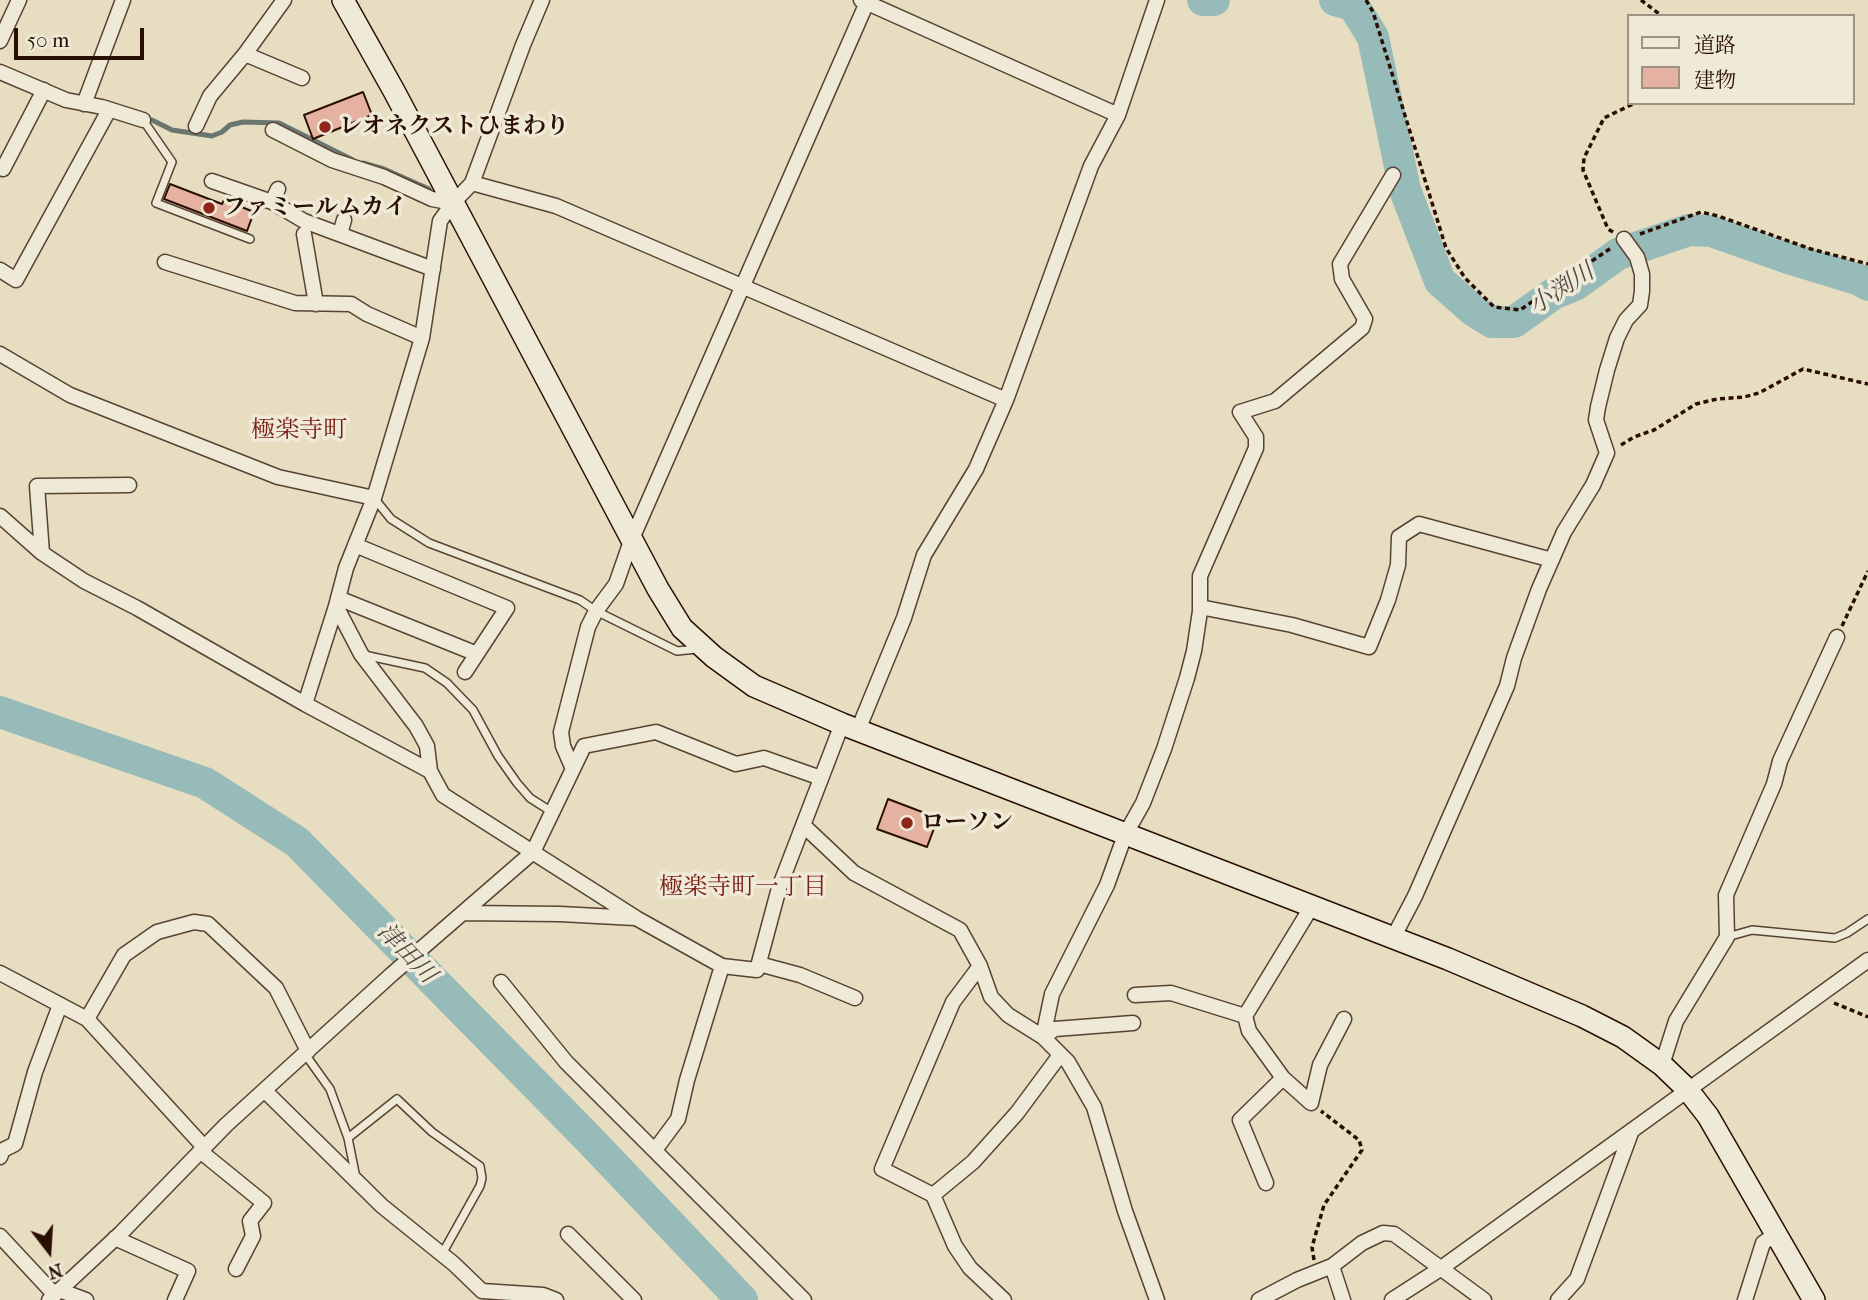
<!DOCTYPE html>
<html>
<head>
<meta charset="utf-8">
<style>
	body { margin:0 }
	#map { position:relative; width:1868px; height:1300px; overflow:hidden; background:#e7ddc1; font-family:"IM FELL French Canon","Noto Serif JP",serif }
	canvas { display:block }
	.legend { position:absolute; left:1627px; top:14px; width:228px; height:91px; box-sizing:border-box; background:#efe9d7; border:2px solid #a09182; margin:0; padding:9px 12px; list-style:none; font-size:21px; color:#290e02 }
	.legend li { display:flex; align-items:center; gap:14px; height:35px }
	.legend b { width:35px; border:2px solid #a09182 }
	.north { position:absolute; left:14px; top:1216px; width:70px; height:70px; -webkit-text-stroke:5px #efe9d7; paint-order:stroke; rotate:163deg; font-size:19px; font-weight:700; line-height:28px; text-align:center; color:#290e02 }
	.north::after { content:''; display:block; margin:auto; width:24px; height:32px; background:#290e02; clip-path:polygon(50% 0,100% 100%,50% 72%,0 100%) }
	.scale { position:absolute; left:14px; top:28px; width:130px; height:32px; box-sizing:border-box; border:4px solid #290e02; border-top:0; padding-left:9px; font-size:21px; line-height:24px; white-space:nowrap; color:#290e02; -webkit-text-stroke:5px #efe9d7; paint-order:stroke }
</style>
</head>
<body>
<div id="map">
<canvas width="1868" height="1300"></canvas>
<ul class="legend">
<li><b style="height:9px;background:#efe9d7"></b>道路</li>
<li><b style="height:19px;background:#e5b2a2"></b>建物</li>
</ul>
<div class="north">N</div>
<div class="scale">50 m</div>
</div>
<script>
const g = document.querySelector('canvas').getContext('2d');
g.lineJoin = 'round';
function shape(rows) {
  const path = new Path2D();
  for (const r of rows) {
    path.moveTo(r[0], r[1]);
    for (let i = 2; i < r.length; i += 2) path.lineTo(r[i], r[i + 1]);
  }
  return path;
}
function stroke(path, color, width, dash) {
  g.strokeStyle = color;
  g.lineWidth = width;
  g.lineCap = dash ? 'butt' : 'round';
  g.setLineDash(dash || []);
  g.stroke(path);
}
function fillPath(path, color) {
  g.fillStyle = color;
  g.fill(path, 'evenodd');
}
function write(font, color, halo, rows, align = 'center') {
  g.font = font + ' "IM FELL French Canon","Noto Serif JP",serif';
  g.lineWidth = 7;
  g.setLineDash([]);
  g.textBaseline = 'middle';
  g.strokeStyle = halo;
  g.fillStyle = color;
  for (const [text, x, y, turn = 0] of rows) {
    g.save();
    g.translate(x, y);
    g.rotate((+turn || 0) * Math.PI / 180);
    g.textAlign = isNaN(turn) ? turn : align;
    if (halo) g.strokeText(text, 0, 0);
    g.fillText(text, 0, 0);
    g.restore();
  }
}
const stream = shape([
	[152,120,172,130,212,136,222,132,230,125,243,122,279,123,353,160],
	[363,163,384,169,429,189]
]);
const river = shape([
	[1203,0,1214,0],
	[1335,0,1353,5,1373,37,1405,190,1440,281,1474,311,1492,322,1514,322,1553,294,1575,285,1618,254,1689,230,1711,231,1788,258,1860,280,1868,285],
	[0,712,205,783,297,842,587,1137,742,1300]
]);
const building = shape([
	[363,92,372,115,313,139,304,115,363,92],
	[170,184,222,204,224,200,254,212,247,231,164,199,170,184],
	[888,799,938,818,927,847,877,829,888,799]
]);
const path = shape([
	[1366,0,1373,12,1446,248,1465,278,1494,307,1520,310,1611,248],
	[1641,0,1662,16],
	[1613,232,1608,229,1583,170,1584,158,1604,118,1635,103],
	[1640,234,1701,212,1718,216,1811,249,1868,264],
	[1621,445,1634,437,1654,430,1696,404,1717,399,1744,397,1759,393,1803,369,1868,384],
	[1842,626,1868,571],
	[1834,1003,1868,1017],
	[1314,1260,1312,1247,1324,1205,1362,1150,1359,1140,1321,1111]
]);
const lane = shape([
	[143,120,172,162,156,203,250,239],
	[374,498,391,519,429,543,580,600,596,611,677,651,697,649],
	[364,655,425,668,447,683,473,710,498,756,517,783,530,798,552,812],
	[1727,937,1752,930,1835,938,1847,933,1868,919],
	[305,1054,330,1089,348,1138,356,1178],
	[348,1138,397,1099,432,1132,480,1166,482,1178,480,1186,442,1254]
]);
const street = shape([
	[542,0,523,45,472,183,453,203,440,221,422,338,374,498,346,568,336,606,361,654,416,726,427,746,430,771,443,795,636,918,722,966,757,970,779,888,842,724],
	[861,0,1118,115],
	[0,41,19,0],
	[245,54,302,78],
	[0,72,66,100,102,107,143,120],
	[84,104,123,0],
	[196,126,210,96,245,54,284,0],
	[273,130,332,160,384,177,432,199,453,203],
	[3,169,44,90],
	[212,181,272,202,304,221,433,269],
	[472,183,556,206,1006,400],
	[272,202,278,189],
	[304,234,316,304],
	[340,234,344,220],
	[165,262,295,303,351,304,367,314,422,338],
	[0,270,16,280,109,110],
	[0,354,70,395,278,477,374,498],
	[0,516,42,553,84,581,137,608,305,704,430,771],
	[355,545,507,608,465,672],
	[42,553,37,486,129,485],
	[338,598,477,654],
	[1200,607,1292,625,1369,647,1388,600,1398,565,1399,537,1419,524,1552,560],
	[305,704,336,606],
	[858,730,904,618,924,555,976,469,1006,400,1091,166,1118,115,1157,0],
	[573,769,584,746,656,732,736,764,764,758,821,778],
	[803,825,854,873,960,930,980,966,991,997,1008,1015,1043,1037,1068,1062,1094,1107,1125,1211,1157,1300],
	[1312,906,1245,1016,1249,1031,1283,1078,1311,1103,1320,1065,1344,1019],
	[464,913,560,914,635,918],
	[1393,938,1415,896,1507,686,1514,658,1539,589,1564,532,1593,485,1607,453,1596,420,1598,407,1607,370,1617,338,1626,320,1640,305,1642,291,1642,274,1637,257,1624,239],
	[759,964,800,975,855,998],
	[980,966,953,1002,882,1169,933,1195,955,1246,970,1268,1004,1300],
	[0,973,87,1019],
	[501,982,566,1062,804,1300],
	[1135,995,1171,993,1245,1016],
	[1043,1037,1052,994,1107,885,1125,835,1143,803,1164,749,1187,678,1194,651,1200,611,1200,576,1256,448,1256,437,1240,412,1275,401,1362,328,1365,319,1342,279,1340,264,1393,175],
	[1043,1037,1055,1029,1133,1023],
	[1662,1065,1676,1021,1727,937,1726,895,1774,784,1780,761,1837,637],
	[265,1091,382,1206,454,1264,482,1291,543,1295,556,1300],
	[204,1147,87,1019,124,955,157,932,194,922,208,924,276,988,308,1051],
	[655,1150,678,1119,687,1080,722,966],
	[200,1151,264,1203,250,1221,253,1236,236,1269],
	[0,1157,3,1150,15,1144,35,1072,60,1005],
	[1266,1183,1240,1120,1283,1078],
	[933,1195,973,1162,1017,1113,1060,1055],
	[568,1234,634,1300],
	[0,1236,54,1294],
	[115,1238,188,1271,175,1300],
	[1332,1266,1343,1300],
	[59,1290,86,1300],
	[49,1300,122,1232,226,1125,391,975,533,852,573,769,563,746,561,732,588,627,596,611,616,584,631,541,868,0],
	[1259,1300,1297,1280,1332,1266,1362,1243,1383,1233,1394,1234,1484,1300],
	[1392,1300,1440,1269,1868,960],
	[1558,1300,1577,1279,1632,1130],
	[1745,1300,1763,1243,1776,1234]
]);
const secondary = shape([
	[343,0,394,91,658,589,682,628,714,657,754,686,842,724,1448,959,1582,1016,1623,1037,1662,1065,1687,1089,1708,1116,1814,1300]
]);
const markers = [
	[325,127,7,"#8f2418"],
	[209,208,7,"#8f2418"],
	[907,823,7,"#8f2418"]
];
const poiNames = [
	["レオネクストひまわり",339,127],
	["ファミールムカイ",223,208],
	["ローソン",921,823]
];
const waterNames = [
	["小渕川",1562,290,-33],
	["津田川",406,954,46]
];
const neighbourhoodNames = [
	["極楽寺町",299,431],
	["極楽寺町一丁目",743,888]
];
stroke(stream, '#6b766f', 5);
stroke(river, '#97bbb8', 32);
fillPath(building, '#e5b2a2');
stroke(building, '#290e02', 2);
stroke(lane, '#584232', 10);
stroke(street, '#584232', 17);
stroke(secondary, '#290e02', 24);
stroke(path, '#290e02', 3.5, [5, 3.5]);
stroke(lane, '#efe9d7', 7);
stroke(street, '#efe9d7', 14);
stroke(secondary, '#efe9d7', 21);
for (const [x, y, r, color] of markers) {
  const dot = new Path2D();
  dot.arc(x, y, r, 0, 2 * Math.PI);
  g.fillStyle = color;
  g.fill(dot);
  stroke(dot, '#efe9d7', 2.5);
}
write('bold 23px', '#290e02', '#efe9d7', poiNames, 'left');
write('italic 24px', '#504b42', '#efe9d7', waterNames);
write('24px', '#7a1f14', '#efe9d7', neighbourhoodNames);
</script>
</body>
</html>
